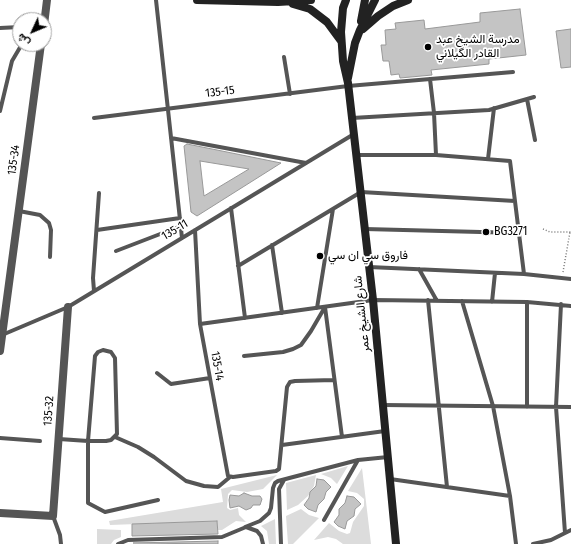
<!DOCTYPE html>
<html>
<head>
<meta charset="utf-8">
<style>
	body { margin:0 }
	#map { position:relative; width:571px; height:544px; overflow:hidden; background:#fff; font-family:"Fira Sans Condensed",Vazirmatn,sans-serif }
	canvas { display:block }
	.north { position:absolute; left:12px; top:12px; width:40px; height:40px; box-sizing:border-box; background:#fff; border:1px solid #999; border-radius:50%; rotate:226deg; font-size:11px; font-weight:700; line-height:16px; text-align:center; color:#000 }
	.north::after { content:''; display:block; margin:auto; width:14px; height:18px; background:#000; clip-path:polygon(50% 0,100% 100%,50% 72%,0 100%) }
</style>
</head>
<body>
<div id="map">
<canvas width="571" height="544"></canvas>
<div class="north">ش</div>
</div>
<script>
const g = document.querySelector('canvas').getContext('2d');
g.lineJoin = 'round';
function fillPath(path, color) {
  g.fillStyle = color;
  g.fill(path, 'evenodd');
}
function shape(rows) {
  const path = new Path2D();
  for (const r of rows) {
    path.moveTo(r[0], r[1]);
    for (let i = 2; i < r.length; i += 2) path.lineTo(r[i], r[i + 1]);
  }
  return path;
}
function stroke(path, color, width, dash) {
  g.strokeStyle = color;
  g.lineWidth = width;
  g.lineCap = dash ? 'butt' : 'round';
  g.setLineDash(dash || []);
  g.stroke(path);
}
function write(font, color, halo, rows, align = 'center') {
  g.font = font + ' "Fira Sans Condensed",Vazirmatn,sans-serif';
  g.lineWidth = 3.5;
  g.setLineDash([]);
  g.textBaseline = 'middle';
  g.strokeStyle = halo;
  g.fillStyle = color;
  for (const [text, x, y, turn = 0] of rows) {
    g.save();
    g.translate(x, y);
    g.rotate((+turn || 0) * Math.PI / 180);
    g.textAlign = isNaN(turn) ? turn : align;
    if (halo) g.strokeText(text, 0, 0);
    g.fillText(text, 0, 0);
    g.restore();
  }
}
const green = shape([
	[348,466,337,484,331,478,321,474],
	[362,468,371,544,343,544,336,539,328,537,314,540,329,523,339,531,347,534,350,533,353,522,364,506,364,499,357,493,348,491],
	[277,475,263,489,247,492,232,490,228,494,227,508,230,510,238,508,239,515,246,522,236,521,222,530,218,530,217,521,110,525,109,521,223,502,221,489],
	[316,475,314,486,308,496,298,505,287,510,286,483],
	[301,509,309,515,319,518,293,544,288,544,286,516],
	[275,519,276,544,269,544,267,531,261,526],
	[97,529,121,530,121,537,114,540,111,544,97,544]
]);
const building = shape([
	[520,9,526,55,489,59,489,64,431,70,432,75,400,78,399,74,391,75,389,61,383,61,381,45,386,45,385,30,396,29,395,23,424,20,425,29,480,22,480,13,520,9],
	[571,29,571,67,561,68,556,31,571,29],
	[187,144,217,150,281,163,197,216,191,212,184,146,187,144],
	[200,161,249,169,204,196,200,161],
	[317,479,324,480,331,487,326,492,324,499,318,505,316,512,308,509,304,505,309,498,310,492,316,486,317,479],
	[244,493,252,496,260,496,262,499,260,505,253,505,251,508,246,510,239,506,230,508,229,500,230,495,239,496,244,493],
	[347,496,354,497,361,504,355,509,354,516,347,521,345,529,338,526,334,522,339,515,339,509,345,503,347,496],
	[217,521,218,534,132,536,132,524,217,521],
	[218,541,218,544,133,543,218,541]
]);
const path = shape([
	[543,229,550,232,571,232],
	[563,272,570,232]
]);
const lane = shape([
	[156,0,182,238],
	[0,28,20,27],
	[284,57,290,94],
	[430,79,434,113,436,155],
	[527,99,535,140],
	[0,111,12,61,22,44],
	[94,118,348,86,513,72],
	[352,118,489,110,534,97],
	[171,138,306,163],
	[356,155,436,155,510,161,524,274],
	[488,159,494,108],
	[231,208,245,318],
	[19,211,40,215,49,223,51,230,50,257],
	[365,229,519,233],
	[97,230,180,218],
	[195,230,200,324,228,476,233,477,276,471,279,469,287,387,290,382,295,381,334,380],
	[272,245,282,313],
	[116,251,181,226],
	[238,266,361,192,515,201],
	[369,267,524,274,571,279],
	[419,269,437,301],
	[94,291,93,278,99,193],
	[428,300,447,487],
	[462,301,493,406,510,496,516,544],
	[492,302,495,273],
	[561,304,556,407,565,533],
	[325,307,342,437],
	[317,308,333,209],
	[200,324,373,300,527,302,571,306],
	[2,335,68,307,354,134],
	[244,356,283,352,293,349,301,345,311,331,325,307],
	[157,373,171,384,210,378],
	[383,405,571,407],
	[527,407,527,302],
	[115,437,138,447,154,457,186,481,204,486,218,487,230,477],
	[0,438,40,441],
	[59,439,88,441,106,441,111,440,117,434,115,358,111,352,103,350,98,352,95,356,88,441,88,503,105,512,158,500],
	[282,445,385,431],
	[390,479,510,496],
	[53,516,60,535,61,544],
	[324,520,358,460],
	[245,527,260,521,269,513,271,508,273,488,275,483,278,481,358,460,388,457],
	[118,544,128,540,222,537,246,527,257,531,261,536,263,544],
	[281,544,279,489,284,480],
	[533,544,551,540,571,530]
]);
const street = shape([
	[44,25,47,0],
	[0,351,41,44],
	[0,513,53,516,68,307]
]);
const secondary = shape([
	[197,0,278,2,311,0],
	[346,0,343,8,341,32,343,61,348,83,373,300,396,544],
	[293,4,310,9,327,22,341,41],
	[361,21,365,0],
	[363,29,378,16,393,6,408,0],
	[348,78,355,43,360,30,375,0]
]);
const markers = [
	[428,47,4,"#000"],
	[486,232,4,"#000"],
	[320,256,4,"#000"]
];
const poiNames = [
	["مدرسة الشيخ عبد",436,40],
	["القادر الگيلاني",436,54],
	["BG3271",494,232],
	["فاروق سي ان سي",328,256]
];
const streetNames = [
	["135-15",220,92,-7],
	["135-34",14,160,-82],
	["135-11",175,230,-31],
	["شارع الشيخ عمر",362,314,-96],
	["135-14",217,366,80],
	["135-32",49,411,-86]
];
fillPath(green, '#dcdcdc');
fillPath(building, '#c4c4c4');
stroke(building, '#999', 1);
stroke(path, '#777', 1.5, [1, 2]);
stroke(lane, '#555', 4);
stroke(street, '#555', 8);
stroke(secondary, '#222', 8);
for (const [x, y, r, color] of markers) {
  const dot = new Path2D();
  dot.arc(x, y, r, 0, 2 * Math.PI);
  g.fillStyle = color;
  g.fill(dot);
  stroke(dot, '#fff', 1.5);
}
write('12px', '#000', '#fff', poiNames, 'left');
write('12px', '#000', '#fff', streetNames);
</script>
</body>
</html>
